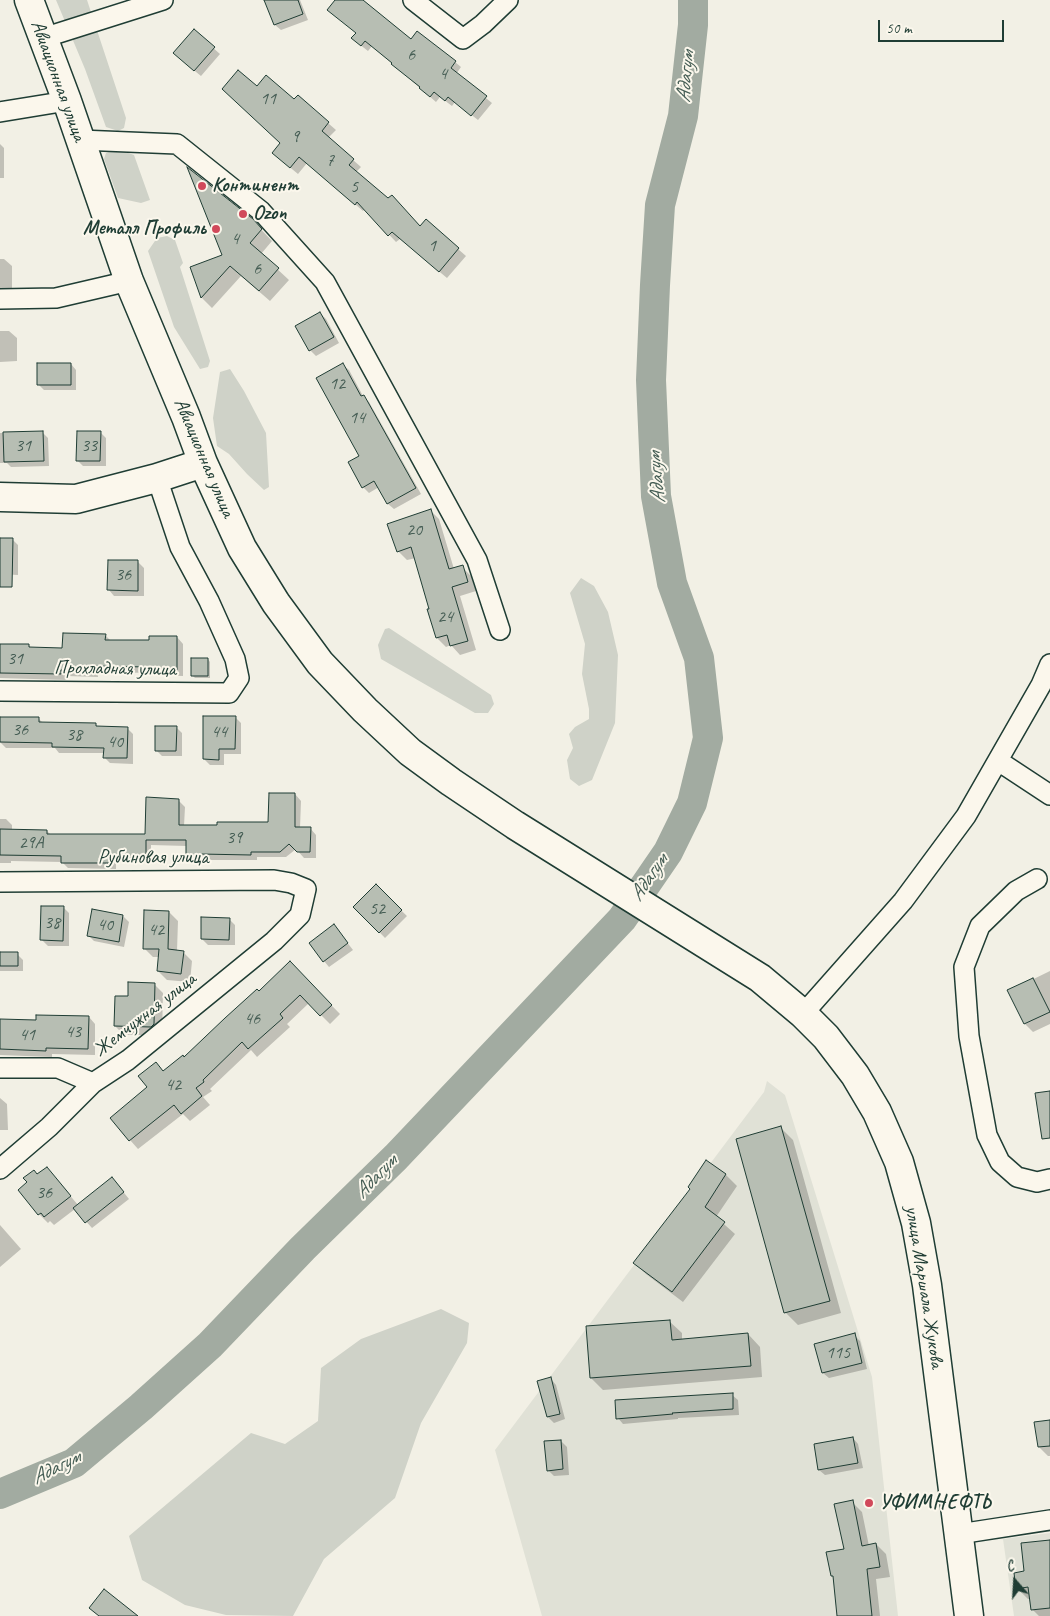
<!DOCTYPE html>
<meta charset="utf-8">
<style>
body{margin:0}
#map{position:relative;width:1050px;height:1616px;overflow:hidden;background:#f2f0e5;font-family:Caveat,sans-serif}
canvas{display:block}
.north{position:absolute;left:990px;top:1556px;width:50px;height:50px;-webkit-text-stroke:4px #fbf7ec;paint-order:stroke;rotate:341deg;font-size:14px;font-weight:700;line-height:20px;text-align:center;color:#1f3d34}
.north::after{content:'';display:block;margin:auto;width:18px;height:22px;background:#1f3d34;clip-path:polygon(50% 0,100% 100%,50% 72%,0 100%)}
.scale{position:absolute;left:878px;top:20px;width:126px;height:22px;box-sizing:border-box;border:2px solid #1f3d34;border-top:0;padding-left:6px;font-size:15px;line-height:18px;white-space:nowrap;color:#1f3d34;-webkit-text-stroke:4px #fbf7ec;paint-order:stroke}
</style>
<div id="map">
<canvas width="1050" height="1616"></canvas>
<div class="north">С</div>
<div class="scale">50 m</div>
</div>
<script>
const c = document.querySelector('canvas').getContext('2d');
c.lineJoin = 'round';
function paint(path, color) { c.fillStyle = color; c.fill(path, 'evenodd'); }
const poly = rows => new Path2D(rows.map(r => 'M' + r).join(''));
function trace(path, color, width, dash) { c.strokeStyle = color; c.lineWidth = width; c.lineCap = dash ? 'butt' : 'round'; c.setLineDash(dash || []); c.stroke(path); }
function write(font, color, halo, rows, align = 'center') {
  c.font = font + ' Caveat,sans-serif'; c.lineWidth = 4; c.setLineDash([]); c.textBaseline = 'middle'; c.strokeStyle = halo; c.fillStyle = color; for (const [text, x, y, turn = 0] of rows) {
    c.save(); c.translate(x, y); c.rotate((+turn || 0) * Math.PI / 180); c.textAlign = isNaN(turn) ? turn : align; if (halo) c.strokeText(text, 0, 0); c.fillText(text, 0, 0); c.restore();
  }
}
paint(poly([
 [767,1081,785,1095,872,1377,898,1616,542,1616,495,1450,764,1092],
 [1050,1533,1050,1616,1014,1616,1003,1539]
]), '#e0e1d6');
paint(poly([
 [56,0,87,0,126,118,124,128,118,131,106,127,85,69],
 [117,149,134,155,150,200,141,203,118,198,104,159,106,153],
 [167,236,175,240,183,263,180,267,210,361,208,367,200,369,174,327,148,251,157,238],
 [230,369,244,391,266,433,269,487,264,490,247,474,229,454,217,446,213,418,220,372],
 [581,578,594,586,608,612,618,655,615,723,592,780,579,786,570,779,567,760,573,748,569,734,575,727,589,719,589,709,582,674,585,644,570,593],
 [389,628,491,695,494,704,488,713,475,713,381,659,378,645,385,629],
 [441,1309,469,1323,467,1343,421,1423,395,1498,324,1559,293,1616,226,1615,185,1605,142,1580,129,1536,251,1433,285,1444,318,1421,321,1368,361,1339]
]), '#cfd2c8');
paint(poly([
 [266,0,300,0,308,20,281,30,275,25],
 [337,0,362,0,412,40,455,62,461,67,456,74,492,103,478,120,455,102,452,106,440,97,436,102,372,46,368,51,359,44,357,33],
 [194,31,220,54,201,76,180,59],
 [257,88,294,101,298,97,336,130,328,138,361,167,356,172,421,227,426,221,466,256,447,278,400,239,396,242,365,209,363,211,307,163,298,174,281,160,282,143],
 [0,144,4,148,4,178,0,178],
 [252,220,272,241,261,254,289,280,270,301,241,276,212,308,202,298,191,268,223,256],
 [0,259,4,259,12,266,12,289,0,289],
 [320,313,326,319,339,343,316,356,310,350],
 [0,331,9,331,17,338,17,361,0,362],
 [71,364,76,370,76,390,44,390,38,384],
 [343,365,349,370,363,396,369,402,421,494,394,509,388,504,379,487,369,493,363,487,360,456],
 [100,432,106,438,106,466,83,466,77,460],
 [0,433,43,433,48,438,49,466,11,467,7,463,0,463],
 [430,510,439,519,454,569,462,567,471,576,476,591,460,596,476,650,460,655,451,645,446,647,437,638,431,610,416,558,407,560,398,551],
 [0,539,12,539,18,545,18,575,0,574],
 [138,562,144,568,144,596,114,596,109,590],
 [105,635,111,641,151,641,177,637,183,644,183,676,157,675,154,673,98,672,98,677,67,676,67,680,0,678,0,645,29,646,32,648,64,649],
 [208,659,210,662,210,678,195,678,192,675],
 [235,717,241,723,241,754,224,754,224,765,210,765,204,759],
 [39,719,44,724,95,724,99,728,127,728,133,734,133,764,110,763,105,758,105,753,59,753,55,748,6,748,0,742],
 [176,727,182,733,182,756,162,756,156,750],
 [295,794,301,801,300,828,310,828,316,835,316,858,304,858,296,849,286,857,257,857,257,860,206,860,206,864,193,864,187,858,187,846,151,845,151,863,116,863,116,869,68,868,62,862,11,861,11,863,0,863,0,819,6,819,12,825,12,831,47,831,51,835,147,835,178,800,185,807,184,826,269,823],
 [376,886,407,916,385,938,355,907],
 [63,907,69,913,69,946,48,946,42,940],
 [93,910,123,916,129,922,124,947,94,941,88,935],
 [169,912,178,921,177,951,183,952,192,961,190,982,167,980,158,971,160,957,153,957,144,948],
 [229,919,235,925,235,945,208,945,202,939],
 [339,932,353,950,329,967,324,961],
 [0,953,17,954,23,960,23,971,0,971],
 [290,963,340,1014,330,1024,309,1003,287,1024,290,1027,257,1057,251,1050,210,1089,212,1091,203,1097,210,1105,190,1121,183,1114,138,1149,130,1140,149,1088,156,1063,164,1072,184,1059,259,993],
 [1050,971,1050,1024,1033,1032,1025,1024,1009,991],
 [154,984,163,993,162,1034,160,1035,124,1035,115,1026,129,998],
 [89,1017,95,1024,95,1055,52,1054,52,1057,0,1055,0,1020,37,1021],
 [0,1098,7,1104,8,1130,0,1130],
 [781,1128,793,1140,841,1313,798,1325,786,1313,738,1140],
 [706,1162,726,1175,737,1186,716,1217,735,1234,683,1302,646,1274,635,1263,691,1189],
 [47,1168,78,1205,117,1184,129,1199,92,1228,75,1209,54,1225,50,1221,48,1223,39,1214],
 [0,1225,21,1249,0,1267],
 [669,1321,682,1333,682,1340,748,1334,760,1347,762,1377,603,1390,591,1378],
 [854,1335,860,1341,867,1369,829,1378,823,1373],
 [551,1379,556,1385,565,1419,554,1423,548,1417],
 [732,1395,738,1400,739,1415,678,1418,678,1419,623,1424,618,1418],
 [1050,1421,1050,1456,1048,1456,1039,1447],
 [853,1438,858,1444,863,1468,825,1475,819,1470],
 [561,1441,567,1447,569,1475,554,1476,548,1470],
 [852,1502,862,1512,869,1546,876,1544,886,1554,890,1577,876,1579,880,1616,839,1616,834,1578,832,1575,845,1550],
 [1050,1541,1050,1616,1039,1616,1032,1609,1031,1599,1028,1599,1017,1588,1026,1572]
]), '#0003');
trace(poly([
 [0,1494,74,1463,141,1407,210,1345,303,1248,396,1157,622,919,668,852,692,803,708,738,699,658,672,583,656,496,651,380,655,285,660,205,683,116,693,25,693,0]
]), '#a2aba1', 30);
const building = poly([
 [264,0,298,0,303,14,274,25,264,0],
 [335,0,363,0,411,39,417,31,456,61,451,68,487,96,471,116,448,97,445,101,434,92,430,97,419,88,420,87,391,64,392,63,365,41,361,46,351,38,356,33,327,10,335,0],
 [194,29,215,47,194,71,173,53,194,29],
 [238,70,257,86,266,75,294,99,298,95,329,122,322,131,354,159,349,165,388,198,392,195,420,226,426,219,459,248,439,272,392,232,388,236,357,202,355,205,299,157,290,168,272,153,280,143,222,89,238,70],
 [187,167,253,219,262,229,250,243,279,268,259,291,230,266,201,298,190,267,222,255,187,167],
 [320,312,334,337,309,351,295,326,320,312],
 [37,363,71,363,71,385,37,385,37,363],
 [343,363,361,396,364,395,416,488,387,504,374,481,362,488,348,462,359,456,316,378,343,363],
 [43,431,44,461,4,462,3,432,43,431],
 [77,431,101,431,100,461,76,461,77,431],
 [431,509,449,569,463,565,468,582,452,587,468,641,450,646,447,635,436,638,427,609,429,609,411,547,397,552,387,524,431,509],
 [0,538,13,538,12,587,0,587,0,538],
 [108,560,138,560,138,591,107,590,108,560],
 [63,633,106,634,105,640,149,640,149,636,177,636,177,670,149,669,149,667,92,666,92,671,61,670,61,674,0,673,0,644,29,644,29,647,62,648,63,633],
 [191,658,208,658,208,676,191,676,191,658],
 [203,716,236,716,235,749,219,749,219,760,203,759,203,716],
 [0,717,39,717,39,722,96,723,96,726,128,727,127,758,103,758,104,748,52,747,52,743,0,742,0,717],
 [155,726,177,726,176,751,155,751,155,726],
 [269,793,295,793,295,827,311,827,310,852,297,852,289,844,280,852,251,852,251,855,200,854,200,859,186,859,186,840,146,840,146,858,111,858,110,863,61,863,61,856,0,855,0,829,47,830,47,834,145,834,146,797,179,799,179,825,217,825,217,822,268,822,269,793],
 [376,884,402,910,379,933,353,907,376,884],
 [41,906,64,906,63,941,40,940,41,906],
 [92,909,123,915,119,942,87,936,92,909],
 [144,910,169,911,168,949,184,951,181,974,157,971,159,949,143,949,144,910],
 [201,917,230,918,229,940,201,939,201,917],
 [334,924,348,943,323,962,309,943,334,924],
 [0,952,18,952,18,966,0,966,0,952],
 [290,961,332,1005,320,1016,300,995,280,1014,283,1018,248,1049,242,1042,203,1080,204,1082,196,1088,202,1096,181,1114,174,1105,129,1141,110,1118,147,1087,138,1076,156,1062,163,1071,183,1055,184,1057,225,1018,257,989,259,991,290,961],
 [1033,978,1050,1012,1024,1024,1007,990,1033,978],
 [128,982,155,983,154,1024,151,1027,114,1026,115,996,128,996,128,982],
 [36,1015,89,1016,88,1049,46,1048,46,1051,0,1049,0,1019,36,1020,36,1015],
 [1050,1091,1050,1138,1042,1139,1035,1093,1050,1091],
 [781,1126,830,1301,784,1313,736,1139,781,1126],
 [706,1160,726,1174,705,1207,725,1222,672,1292,633,1263,690,1189,688,1187,706,1160],
 [47,1167,71,1196,44,1217,41,1213,38,1215,18,1190,27,1182,23,1178,34,1170,37,1174,47,1167],
 [112,1177,124,1192,85,1223,73,1208,112,1177],
 [670,1320,672,1340,748,1333,751,1366,590,1378,586,1326,670,1320],
 [855,1333,862,1363,822,1373,814,1344,855,1333],
 [551,1377,560,1414,547,1417,537,1381,551,1377],
 [733,1393,733,1409,672,1413,673,1414,616,1419,615,1400,733,1393],
 [1050,1420,1050,1446,1038,1447,1034,1422,1050,1420],
 [853,1437,858,1463,818,1470,814,1444,853,1437],
 [561,1440,563,1469,547,1471,544,1441,561,1440],
 [853,1500,862,1546,876,1543,880,1567,867,1569,872,1616,837,1616,833,1576,831,1576,826,1552,844,1549,834,1504,853,1500],
 [1050,1540,1050,1608,1031,1610,1028,1587,1016,1589,1014,1573,1024,1571,1021,1543,1050,1540],
 [104,1589,138,1616,99,1616,89,1608,104,1589]
]);
paint(building, '#b7beb3');
trace(building, '#1f3d34', 1);
const street = poly([
 [413,0,463,39,483,24,508,0],
 [43,38,163,0],
 [0,112,67,101],
 [80,140,177,144,261,211,325,282,477,560,500,630],
 [0,299,56,298,129,281],
 [0,691,229,693,239,678,235,659,209,601,180,547,157,478],
 [997,763,1006,766,1050,795],
 [1037,879,1016,891,980,926,964,967,969,1036,987,1135,1000,1162,1017,1177,1037,1182,1050,1179],
 [0,882,274,880,291,883,306,889,300,915,274,941,128,1060,93,1083,49,1127,0,1169],
 [803,1014,903,901,966,816,1041,685,1050,664],
 [0,1068,58,1068,93,1083],
 [959,1534,1050,1520]
]);
const secondary = poly([
 [29,0,67,101,129,281,186,417,203,463,242,548,276,603,320,663,365,710,410,752,451,782,515,825,760,978,803,1014,826,1037,855,1075,877,1112,899,1162,916,1223,927,1285,969,1616],
 [0,497,76,499,157,478,203,463]
]);
trace(street, '#1f3d34', 22);
trace(secondary, '#1f3d34', 31);
trace(street, '#fbf7ec', 19);
trace(secondary, '#fbf7ec', 28);
for (const [x, y, r, color] of [
 [202,186,5,"#d1495b"],
 [243,214,5,"#d1495b"],
 [216,229,5,"#d1495b"],
 [869,1503,5,"#d1495b"]
]) { const dot = new Path2D(); dot.arc(x, y, r, 0, 2 * Math.PI); c.fillStyle = color; c.fill(dot); trace(dot, '#fbf7ec', 2); }
write('18px', '#455d54', null, [
 ["6",411,55],
 ["4",443,74],
 ["11",268,99],
 ["9",295,137],
 ["7",330,161],
 ["5",354,187],
 ["4",235,239],
 ["1",432,246],
 ["6",257,269],
 ["12",337,384],
 ["14",357,418],
 ["31",23,446],
 ["33",89,446],
 ["20",414,530],
 ["36",123,575],
 ["24",445,617],
 ["31",15,659],
 ["36",20,730],
 ["44",219,732],
 ["38",74,735],
 ["40",115,742],
 ["39",234,838],
 ["29А",31,843],
 ["52",377,909],
 ["38",52,923],
 ["40",105,925],
 ["42",156,930],
 ["46",252,1019],
 ["43",73,1032],
 ["41",27,1035],
 ["42",173,1085],
 ["36",44,1193],
 ["115",838,1353]
]);
write('20px', '#1f3d34', '#fbf7ec', [
 ["Авиационная улица",58,81,70],
 ["Авиационная улица",204,458,67],
 ["Прохладная улица",115,669,1],
 ["Рубиновая улица",153,858],
 ["Жемчужная улица",145,1015,-38],
 ["улица Маршала Жукова",924,1287,81]
]);
write('bold 20px', '#1f3d34', '#fbf7ec', [
 ["Континент",212,186],
 ["Ozon",253,214],
 ["Металл Профиль",206,229,"right"],
 ["УФИМНЕФТЬ",879,1503]
], 'left');
write('italic 21px', '#465e55', '#fbf7ec', [
 ["Адагум",686,77,-85],
 ["Адагум",657,478,-95],
 ["Адагум",649,878,-56],
 ["Адагум",376,1177,-46],
 ["Адагум",56,1468,-27]
]);
</script>
